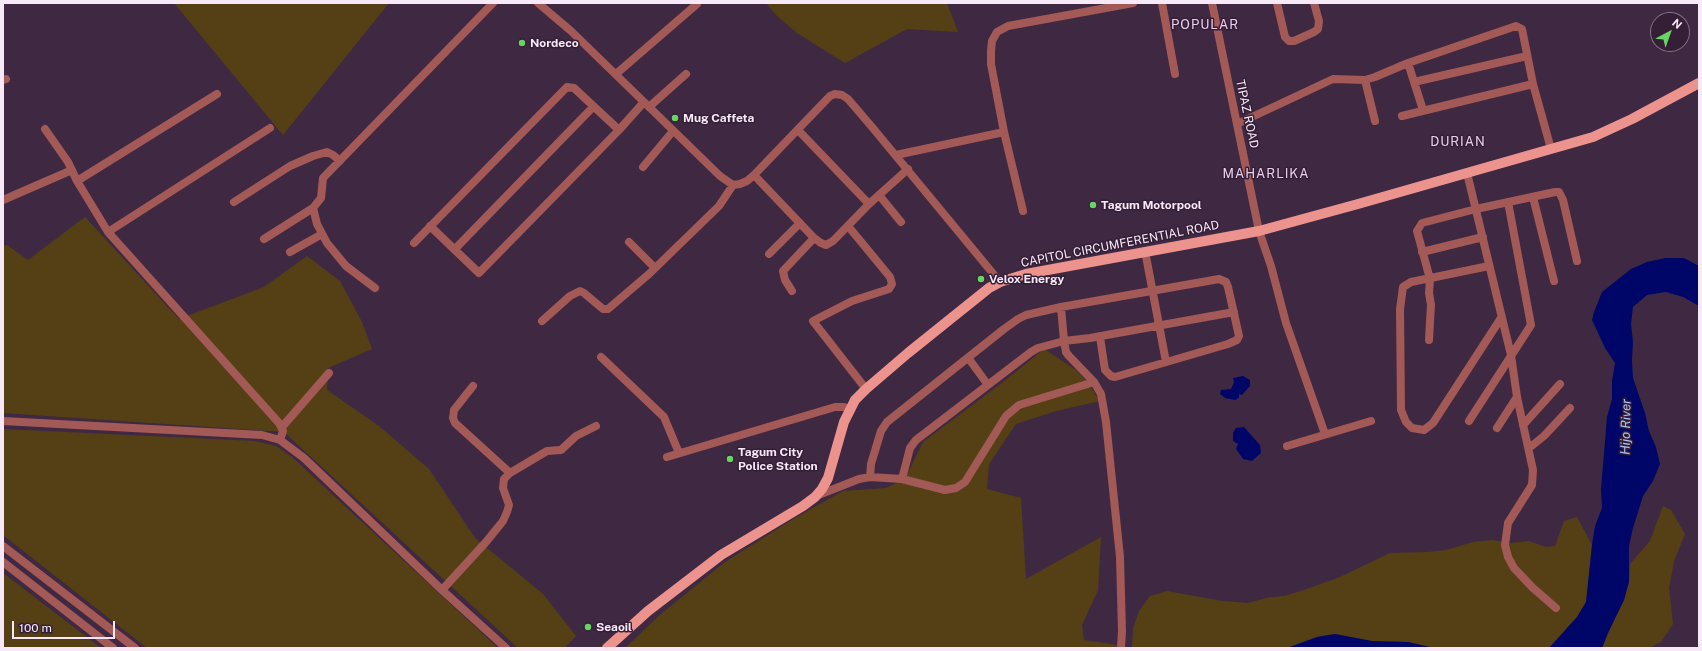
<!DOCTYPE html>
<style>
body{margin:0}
#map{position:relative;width:1702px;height:651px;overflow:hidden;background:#3f2942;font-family:"Public Sans",sans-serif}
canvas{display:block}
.frame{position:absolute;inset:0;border:4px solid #f8e9f9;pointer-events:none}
.north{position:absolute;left:1650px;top:12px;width:40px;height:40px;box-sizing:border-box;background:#351f37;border:1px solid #837085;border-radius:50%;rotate:41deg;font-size:11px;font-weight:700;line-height:16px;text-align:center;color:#f8e9f9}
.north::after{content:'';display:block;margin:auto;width:14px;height:18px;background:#68d465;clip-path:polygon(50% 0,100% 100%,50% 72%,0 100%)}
.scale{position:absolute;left:12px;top:621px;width:103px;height:18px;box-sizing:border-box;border:2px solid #f8e9f9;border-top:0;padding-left:5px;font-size:12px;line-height:14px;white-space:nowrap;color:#f8e9f9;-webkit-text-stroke:3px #351f37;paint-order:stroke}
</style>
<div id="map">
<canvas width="1702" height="651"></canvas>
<div class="frame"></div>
<div class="north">N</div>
<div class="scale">100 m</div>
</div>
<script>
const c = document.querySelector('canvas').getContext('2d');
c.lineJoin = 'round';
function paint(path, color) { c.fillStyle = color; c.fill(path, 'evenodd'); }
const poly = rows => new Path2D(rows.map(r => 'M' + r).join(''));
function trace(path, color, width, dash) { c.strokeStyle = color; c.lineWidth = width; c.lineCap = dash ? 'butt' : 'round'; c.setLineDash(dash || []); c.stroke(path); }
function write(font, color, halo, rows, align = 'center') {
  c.font = font + ' "Public Sans",sans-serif'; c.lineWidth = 3; c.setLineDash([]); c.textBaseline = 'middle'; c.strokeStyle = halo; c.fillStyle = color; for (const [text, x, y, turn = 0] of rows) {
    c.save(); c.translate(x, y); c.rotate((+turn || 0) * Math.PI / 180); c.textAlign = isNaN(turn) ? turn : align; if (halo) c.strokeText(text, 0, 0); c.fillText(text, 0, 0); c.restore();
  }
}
paint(poly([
 [174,3,389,3,283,135],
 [766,3,947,3,958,32,907,29,845,63,797,33,777,16],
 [85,217,179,319,264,287,307,256,340,281,362,322,372,349,328,368,327,390,379,426,429,469,475,538,543,594,576,636,565,648,518,648,284,432,3,413,3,246,7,245,28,260],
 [1044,349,1076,370,1086,380,1100,401,1056,411,1016,424,989,464,987,489,1021,498,1026,579,1101,537,1098,590,1082,625,1084,640,1117,645,1117,648,625,648,661,614,725,562,795,518,843,491,886,488,905,479,923,442,1007,379],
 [3,429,255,441,276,446,292,457,498,648,147,648,3,535],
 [1663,506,1671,510,1685,534,1674,561,1669,588,1673,624,1661,642,1649,648,1602,648,1608,633,1624,600,1629,582,1630,564,1650,541],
 [1577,517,1592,545,1586,602,1577,617,1549,648,1434,648,1408,642,1372,641,1335,634,1317,637,1287,648,1132,648,1133,628,1139,611,1150,596,1167,591,1222,601,1248,603,1266,598,1284,596,1304,590,1340,577,1390,553,1428,552,1446,550,1473,542,1492,540,1510,543,1529,541,1546,547,1555,546,1564,521],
 [3,573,101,648,3,648]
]), '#554015');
paint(poly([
 [1665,258,1684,258,1699,266,1699,306,1683,297,1666,292,1647,295,1633,307,1631,324,1633,342,1632,361,1633,378,1645,413,1649,431,1656,447,1660,464,1653,481,1643,496,1633,528,1629,546,1629,582,1624,600,1608,633,1602,648,1549,648,1577,617,1586,602,1592,545,1595,526,1602,508,1601,489,1607,417,1612,399,1612,381,1615,363,1605,348,1592,320,1594,312,1602,292,1631,269,1647,262],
 [1243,376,1250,380,1250,386,1242,395,1239,394,1239,398,1235,400,1225,398,1220,394,1221,390,1231,389,1234,382,1233,378],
 [1244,427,1260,445,1261,453,1252,461,1243,459,1236,449,1238,444,1233,441,1233,433,1236,428],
 [1335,634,1372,641,1408,642,1434,648,1287,648,1317,637]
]), '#000667');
trace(poly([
 [538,3,571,31,720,176,733,185,740,184,747,181,754,175,830,96,835,94,842,95,848,99,872,127,1000,282],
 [1162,3,1175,74],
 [1212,3,1259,231,1271,266,1286,323,1325,434],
 [1277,3,1285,37,1289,41,1294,41,1314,32,1318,29,1319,21,1314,3],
 [1408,63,1423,110],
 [616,74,697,4],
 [3,80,6,79],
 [1365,80,1375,121],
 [1414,82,1527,56],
 [649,107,686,74],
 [1402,116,1533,84],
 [1237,124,1333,79,1365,80,1375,77,1408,63,1516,26,1522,29,1533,84,1551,149],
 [45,129,68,162,77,181,108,232,279,423,283,431,280,440],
 [798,130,869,204],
 [896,155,1004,132],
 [643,167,673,131],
 [1467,173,1511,355,1517,397,1533,470,1532,485,1508,523,1505,545,1508,557,1514,568,1533,588,1556,608],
 [754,175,814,238,821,243,826,245,833,241,869,204,908,169],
 [77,181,217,94],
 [879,195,901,222],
 [1533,197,1554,281],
 [3,200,72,170],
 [234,202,290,166,313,156,327,152,333,155,340,161],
 [1023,211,1004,132,991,64,991,51,992,41,997,32,1008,26,1133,3],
 [430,226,479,273,619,130,644,102],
 [848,226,881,266,890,277,892,284,889,289,852,301,813,321,866,389],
 [108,232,270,128],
 [264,239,313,208],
 [629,242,655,268],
 [414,243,567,87,574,88,619,130],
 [455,249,593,107],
 [1145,251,1166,362],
 [290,252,322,234],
 [1422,252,1483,237],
 [769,254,800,223],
 [1489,266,1411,282,1403,287,1400,309,1401,410,1406,422,1412,428,1424,430,1433,423,1501,318],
 [375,288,346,266,327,243,317,224,313,208,321,198,323,178,493,3],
 [792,291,785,280,783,271,814,238],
 [1061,307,1064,341,1090,338,1234,312],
 [542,321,570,296,580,291,584,293,603,309,608,309,649,274,719,206,733,185],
 [1429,340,1431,305,1429,293,1430,279,1417,231,1422,223,1476,209,1555,192,1559,192,1563,200,1577,261],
 [601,357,664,417,679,453],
 [969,359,988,385],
 [473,386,454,410,453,418,455,423,510,473],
 [3,421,262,435,280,440,304,458,442,590,506,648],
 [1469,421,1531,325,1508,202],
 [1523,425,1560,384],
 [282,427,329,373],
 [1497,428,1517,397],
 [1287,446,1371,421],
 [1529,448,1544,436,1570,408],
 [667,457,835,407,844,407,849,409],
 [870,477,871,464,881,431,887,422,1004,329,1018,319,1026,315,1061,307,1219,279,1226,282,1228,287,1239,336,1237,340,1228,344,1115,377,1111,376,1105,370,1100,337],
 [902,479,910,448,916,440,1031,352,1038,348,1064,341,1066,352,1069,356,1094,382,1101,394,1106,422,1120,557,1122,631,1121,648],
 [816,496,859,479,870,477,902,479,945,490,956,488,965,482,1006,416,1019,405,1094,382],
 [3,546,135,648],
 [3,562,113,648],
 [442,590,486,542,503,521,507,512,509,505,503,488,504,479,510,473,547,451,561,450,576,436,596,426]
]), '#a35956', 8);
trace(poly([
 [607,648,648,611,721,555,803,506,815,497,822,489,828,478,844,422,855,400,866,389,908,353,989,288,1000,282,1026,274,1259,231,1358,204,1593,137,1632,119,1699,83]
]), '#ed938e', 10);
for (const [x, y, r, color] of [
 [522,43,4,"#68d465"],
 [675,118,4,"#68d465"],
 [1093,205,4,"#68d465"],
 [981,279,4,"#68d465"],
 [730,459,4,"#68d465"],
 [588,627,4,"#68d465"]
]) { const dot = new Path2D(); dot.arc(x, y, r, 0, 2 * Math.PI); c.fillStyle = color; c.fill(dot); trace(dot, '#351f37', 1.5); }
write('bold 12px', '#f8e9f9', '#351f37', [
 ["Nordeco",530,43],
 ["Mug Caffeta",683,118],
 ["Tagum Motorpool",1101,205],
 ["Velox Energy",989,279],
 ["Tagum City",738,452],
 ["Police Station",738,466],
 ["Seaoil",596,627]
], 'left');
write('12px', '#f8e9f9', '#351f37', [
 ["TIPAZ ROAD",1247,114,78],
 ["CAPITOL CIRCUMFERENTIAL ROAD",1120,244,-11]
]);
c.letterSpacing = '1px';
write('13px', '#eccfee', '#351f37', [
 ["POPULAR",1205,25],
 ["DURIAN",1458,142],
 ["MAHARLIKA",1266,174]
]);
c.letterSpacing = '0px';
write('italic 13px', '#aac4f5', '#351f37', [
 ["Hijo River",1626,427,-89]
]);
</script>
